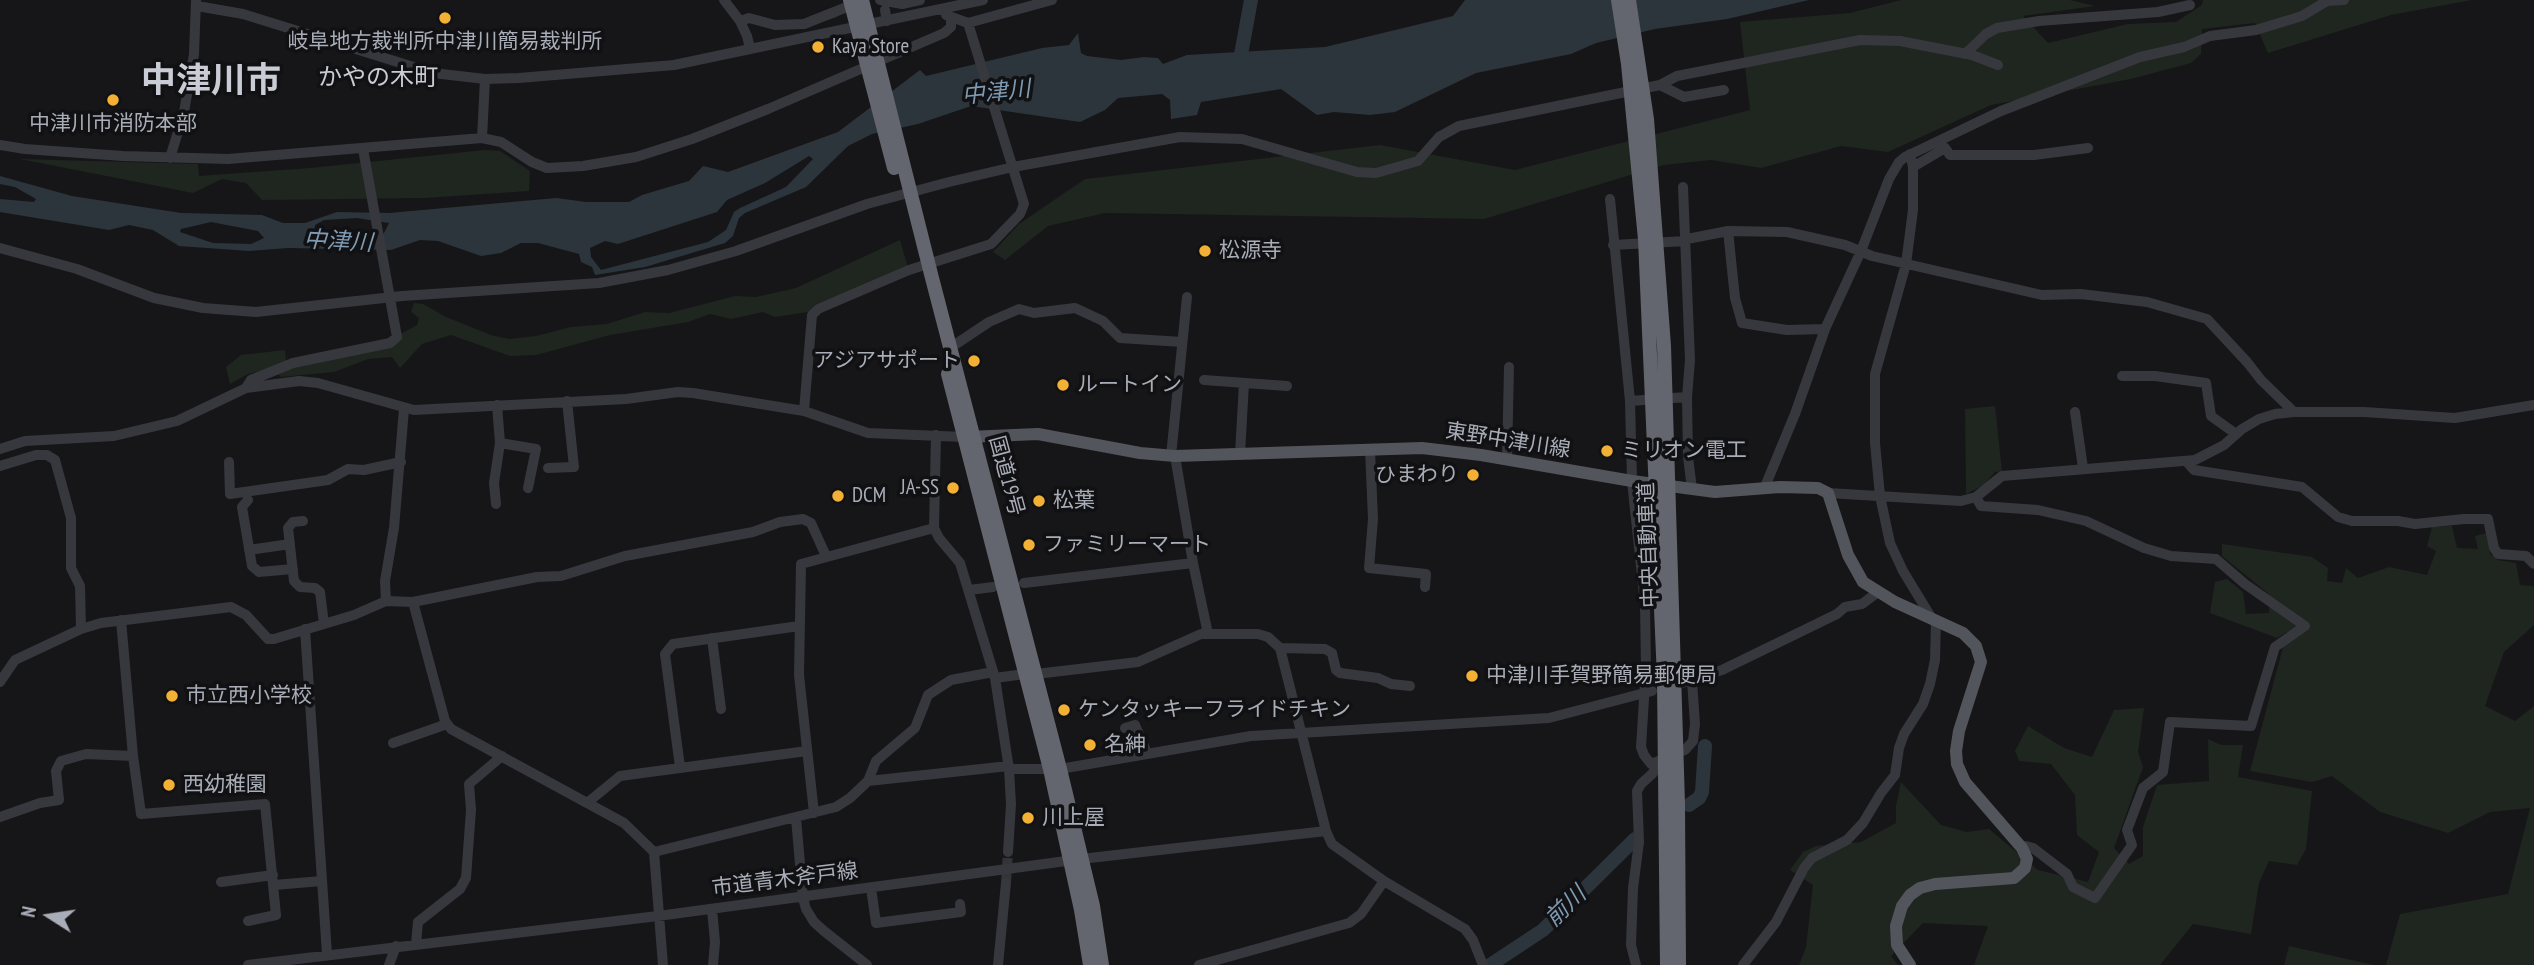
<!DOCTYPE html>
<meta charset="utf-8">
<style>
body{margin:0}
#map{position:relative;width:2534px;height:965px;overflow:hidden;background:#161618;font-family:"PT Sans Narrow",sans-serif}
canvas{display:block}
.north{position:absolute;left:14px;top:881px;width:70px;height:70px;-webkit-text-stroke:5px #111113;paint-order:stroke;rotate:282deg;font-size:19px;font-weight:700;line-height:28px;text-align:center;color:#a8adb8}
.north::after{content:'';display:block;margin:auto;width:24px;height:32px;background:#a8adb8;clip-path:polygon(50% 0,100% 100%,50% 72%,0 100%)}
</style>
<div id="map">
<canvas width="2534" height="965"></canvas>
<div class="north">N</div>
</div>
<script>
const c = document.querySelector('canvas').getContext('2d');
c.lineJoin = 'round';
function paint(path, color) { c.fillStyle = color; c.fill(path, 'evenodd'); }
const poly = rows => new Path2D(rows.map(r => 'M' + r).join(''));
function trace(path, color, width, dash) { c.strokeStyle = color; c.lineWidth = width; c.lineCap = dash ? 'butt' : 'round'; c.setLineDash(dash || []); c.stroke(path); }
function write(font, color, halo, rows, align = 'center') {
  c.font = font + ' "PT Sans Narrow","Noto Sans JP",sans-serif'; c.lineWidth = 7; c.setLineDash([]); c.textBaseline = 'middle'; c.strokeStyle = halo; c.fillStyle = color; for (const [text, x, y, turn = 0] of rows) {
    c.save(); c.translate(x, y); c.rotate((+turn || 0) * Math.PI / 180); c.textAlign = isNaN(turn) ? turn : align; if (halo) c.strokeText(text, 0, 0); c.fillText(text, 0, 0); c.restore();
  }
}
paint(poly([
 [1901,0,2070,0,2095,6,2023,16,2048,43,2128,24,2176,22,2202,5,2203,0,2472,0,2391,15,2268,53,2255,23,2202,29,2201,54,2191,63,2131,79,1991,105,1888,152,1841,146,1761,168,1711,160,1664,165,1484,219,1105,213,1048,226,1005,260,993,252,1019,224,1085,179,1380,145,1515,170,1750,110,1740,22,1850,13],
 [485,150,500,151,530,171,529,191,425,198,262,200,246,183,222,179,193,193,20,159,198,164,199,176,310,168],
 [900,240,908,268,814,305,808,312,775,317,763,312,731,319,710,314,688,322,610,335,536,355,510,356,451,335,422,344,400,368,392,357,368,359,334,372,281,377,273,368,248,374,230,384,226,367,241,355,285,350,286,362,400,341,402,333,417,325,419,318,411,312,414,303,423,304,446,317,491,335,509,339,536,336,571,327,607,324,645,312,669,313,735,296,756,297,796,288],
 [1995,406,2002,471,1995,472,1984,485,1966,494,1965,409],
 [2452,526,2457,548,2478,549,2475,536,2487,533,2490,554,2498,560,2516,563,2520,585,2533,586,2534,589,2534,625,2504,652,2485,706,2515,721,2534,706,2534,965,2386,965,2400,914,2508,894,2530,808,2490,812,2448,833,2380,812,2332,776,2312,782,2250,771,2287,632,2277,638,2210,613,2215,582,2227,579,2243,592,2246,614,2269,613,2270,595,2222,556,2222,544,2312,557,2328,568,2327,581,2342,583,2346,568,2358,578,2389,567,2427,575,2436,551,2427,546,2432,527],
 [2144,708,2138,752,2143,767,2114,848,2129,864,2143,856,2143,827,2157,785,2209,781,2208,739,2221,745,2243,745,2238,777,2312,791,2306,849,2297,865,2269,861,2259,883,2251,934,2193,924,2160,965,1974,965,1988,926,1923,923,1891,956,1898,965,1799,965,1806,947,1813,885,1790,870,1803,852,1816,846,1861,842,1896,823,1896,806,1901,782,1941,825,1967,832,1989,829,2038,870,2088,882,2099,852,2077,835,2075,795,2051,764,2019,761,2015,751,2028,726,2064,748,2092,757,2114,710],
 [2289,946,2374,965,2284,965]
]), '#1e261f');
paint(poly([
 [1465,0,1809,0,1727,19,1655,29,1596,43,1571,54,1476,73,1395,112,1370,115,1334,112,1317,115,1281,89,1201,102,1197,115,1171,119,1170,100,1162,94,1118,98,1105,110,1080,122,971,106,918,124,872,134,848,146,806,187,745,213,739,218,733,236,725,243,645,267,595,275,592,267,581,262,579,254,538,243,521,243,501,253,481,256,438,241,420,240,391,250,288,248,249,251,179,246,153,230,129,225,109,230,0,212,0,199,34,202,36,199,15,187,0,184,0,176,72,196,181,213,262,215,283,223,305,223,337,212,389,213,556,198,586,202,629,202,642,195,689,181,703,166,728,172,838,132,920,70,926,76,1042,48,1069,45,1078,33,1081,53,1087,56,1121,60,1144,57,1158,58,1163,64,1187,55,1325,47,1453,16],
 [809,156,813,159,786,187,740,208,734,212,726,230,708,242,601,270,591,257,590,248,605,241,618,244,717,212,727,200,765,183],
 [357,218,389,223,384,233,373,240,357,241,314,233,315,225,324,220],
 [211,222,258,231,264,238,251,244,213,243,180,232,181,229]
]), '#2c353c');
trace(poly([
 [1238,71,1251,0],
 [1689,805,1699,798,1702,792,1705,746],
 [1490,965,1543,930,1635,839]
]), '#2c353c', 14);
trace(poly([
 [829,9,833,22],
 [1006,883,1008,852]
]), '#333438', 10, [10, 5]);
trace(poly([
 [724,0,740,21,747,36,750,48],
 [880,0,902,4,920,0],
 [197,6,243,14,433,73,485,79,519,78,674,65,983,0],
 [885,10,887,21],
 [946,15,968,23,1052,0],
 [740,21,749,18,775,25,804,24,852,5],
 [1965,54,1986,34,1997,28,2039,21,2158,12,2190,5],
 [1660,85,1677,76,1860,40,1900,41,1972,55,1998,65],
 [482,138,485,79],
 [0,145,25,149,123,156,228,159,482,138,501,142,532,162,547,168,583,166,636,157,692,139,768,109,944,33,951,27,951,17],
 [1910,154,1913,167,1913,210,1906,264,1875,374,1875,443,1880,496,1890,543,1903,571,1931,617],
 [170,158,184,112,194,54,196,1],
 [1913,167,1945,148,1950,155,2034,155,2088,148],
 [1683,187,1690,360,1687,397,1688,457,1692,489],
 [1610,199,1630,401,1632,481,1645,604,1646,667,1641,747,1644,755,1651,764,1685,750,1693,741,1695,724,1692,681],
 [1728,231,1735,298,1742,323,1787,330,1825,329],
 [1687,239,1728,231,1787,232,1845,245,1872,256,2042,295,2081,294,2147,302,2207,319,2247,362,2261,380,2294,412],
 [1613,245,1686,241],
 [0,248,77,269,154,298,203,308,256,312,402,296,599,283,668,270,736,251,867,204,949,182,1013,167,1180,137,1242,139,1357,172,1376,173,1418,161,1439,137,1459,126,1660,85,1684,97,1724,90],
 [950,348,989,322,1019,309,1034,313,1075,308,1103,321,1120,338,1182,342],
 [2122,376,2155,376,2206,383,2211,416,2236,434],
 [1204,380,1287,386],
 [246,388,251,380,293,363,390,343,397,337,363,149],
 [1630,401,1687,397],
 [804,411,812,315,818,309,909,270,991,244,1020,214,1024,204,968,23],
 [2075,412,2083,468],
 [936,435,934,528,939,538,960,563,995,678,1009,769,1011,804,1008,852],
 [500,443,536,449,528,488],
 [0,449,25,441,114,436,177,421,246,388,299,381,318,383,414,410,626,399,678,392,693,393,804,411,868,433,964,437],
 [1370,450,1373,519,1369,568,1426,574,1425,587],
 [1240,454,1244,383],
 [1171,456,1187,297],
 [1175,456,1193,563,1208,634],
 [1507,459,1509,367],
 [2186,461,2194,470,2302,487,2338,517,2352,521,2398,521,2415,524,2464,519,2488,519,2494,548,2498,554,2526,556,2534,564],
 [229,462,230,494,328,480,348,469,364,470,401,462],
 [0,466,36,455,47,455,55,460,71,518,71,568,80,586,81,629],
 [548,468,574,467,567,401],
 [1764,489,1795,414,1825,329,1861,251,1889,179,1899,162,1905,157,2001,111,2140,57,2184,47,2210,36,2256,30,2302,16,2327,1,2344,0],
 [1828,493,1961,501,1976,497,2002,476,2195,460,2224,445,2242,429,2259,419,2275,414,2294,412,2364,412,2455,418,2534,405],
 [1976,497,1981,506,2038,510,2086,521,2144,548,2171,556,2216,559,2245,584,2305,626,2275,647,2251,726,2170,722,2163,772,2143,788,2127,830,2132,845,2095,898,2073,887,2067,874,2033,848,2026,846,2022,848],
 [248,500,242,507,252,566,259,572,293,569],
 [496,504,494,483,500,443,497,405],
 [303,521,293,522,288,528,294,581,300,587,315,588,320,592,324,624],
 [249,550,290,544],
 [1024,583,1193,563],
 [969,590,993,587],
 [386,601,385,581,394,528,404,409],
 [413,602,445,721,451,729,624,823,654,852,663,965],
 [305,629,327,954],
 [712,638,721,709],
 [1280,648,1325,649,1332,653,1336,670,1340,673,1378,678,1391,684,1410,686],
 [1036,674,1138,662,1201,634,1258,634,1268,637,1280,648,1326,831,1332,844,1384,881,1465,929,1473,940,1483,965],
 [995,678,1024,674],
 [0,682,15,660,81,629,101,623,231,607,246,615,268,639,274,639,354,615,386,601,413,602,537,577,561,576,625,556,753,532,780,522,803,519,811,523,826,556],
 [1682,683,1722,670,1837,614,1845,607,1862,604,1878,592],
 [1125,728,1135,725,1147,753],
 [393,743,447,724],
 [133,756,141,814,265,804,276,915,248,921],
 [680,767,665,654,673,644,799,626],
 [1009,769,1050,769],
 [1060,769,1251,736,1549,718,1652,691],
 [868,781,876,761,915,728,928,695,951,680,993,672],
 [587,803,620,776,807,751],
 [814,813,799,675,801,564,934,528],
 [0,817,40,803,59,800,56,771,61,761,86,754,133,756,121,620],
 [796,818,803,898,806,909,814,922,824,931,867,965],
 [654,852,836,807,850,798,868,781,1009,766],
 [221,882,273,875],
 [274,885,322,881],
 [871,888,876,923,961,912,960,904],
 [712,909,715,942,713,965],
 [416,944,418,922,460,889,466,878,471,810,469,784,502,756],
 [248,965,658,916,1081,859,1326,831],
 [389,965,396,946],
 [998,965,1006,883],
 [1199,965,1349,923,1361,914,1384,881],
 [1636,965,1631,945,1633,888,1639,842,1637,791,1641,784,1653,773,1658,763],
 [1743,965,1776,922,1804,868,1812,858,1847,840,1863,823,1881,793,1895,775,1899,748,1904,734,1923,704,1930,684,1935,660,1936,620]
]), '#37383d', 10);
trace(poly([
 [967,437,1038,434,1140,453,1175,456,1422,448,1481,455,1632,481,1715,492,1780,487,1818,488,1828,493,1848,555,1863,582,1895,602,1963,633,1976,646,1981,662,1959,731,1956,751,1957,764,1965,782,2022,848,2027,859,2025,868,2014,878,1935,884,1920,888,1910,895,1902,906,1896,926,1897,945,1910,965]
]), '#53555c', 12);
trace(poly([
 [850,0,894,168],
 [862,0,932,278,1060,769,1093,906,1102,965],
 [1618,0,1628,64,1645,239,1664,678,1667,965],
 [1629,0,1647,119,1664,346,1678,804,1679,965],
 [948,374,1050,769,1081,910,1090,965]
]), '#63666e', 14);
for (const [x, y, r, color] of [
 [445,18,7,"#f2b134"],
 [818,47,7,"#f2b134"],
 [113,100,7,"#f2b134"],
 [1205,251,7,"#f2b134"],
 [974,361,7,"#f2b134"],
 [1063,385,7,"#f2b134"],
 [1607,451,7,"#f2b134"],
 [1473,475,7,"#f2b134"],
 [953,488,7,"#f2b134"],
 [838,496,7,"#f2b134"],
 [1039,501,7,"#f2b134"],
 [1029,545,7,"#f2b134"],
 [1472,676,7,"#f2b134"],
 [172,696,7,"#f2b134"],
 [1064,710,7,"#f2b134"],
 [1090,745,7,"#f2b134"],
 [169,785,7,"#f2b134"],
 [1028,818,7,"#f2b134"]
]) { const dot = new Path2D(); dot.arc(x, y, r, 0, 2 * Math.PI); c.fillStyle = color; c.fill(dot); trace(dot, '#111113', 2.5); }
write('21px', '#a8adb8', '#111113', [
 ["岐阜地方裁判所中津川簡易裁判所",445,42,"center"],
 ["Kaya Store",832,47],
 ["中津川市消防本部",113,124,"center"],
 ["松源寺",1219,251],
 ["アジアサポート",960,361,"right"],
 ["ルートイン",1077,385],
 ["ミリオン電工",1621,451],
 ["ひまわり",1459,475,"right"],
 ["JA-SS",939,488,"right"],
 ["DCM",852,496],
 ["松葉",1053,501],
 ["ファミリーマート",1043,545],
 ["中津川手賀野簡易郵便局",1486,676],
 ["市立西小学校",186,696],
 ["ケンタッキーフライドチキン",1078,710],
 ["名紳",1104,745],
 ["西幼稚園",183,785],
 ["川上屋",1042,818]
], 'left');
write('21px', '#a8adb8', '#111113', [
 ["東野中津川線",1508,441,9],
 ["国道19号",1006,476,75],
 ["中央自動車道",1649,545,-92],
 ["市道青木斧戸線",785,880,-7]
]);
write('italic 23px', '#7f9bb3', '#111113', [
 ["中津川",996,93,-6],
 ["中津川",338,242,3],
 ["前川",1566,907,-44]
]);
write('24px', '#c9ccd4', '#111113', [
 ["かやの木町",378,78]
]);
write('bold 35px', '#c9ccd4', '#111113', [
 ["中津川市",211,82]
]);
</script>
